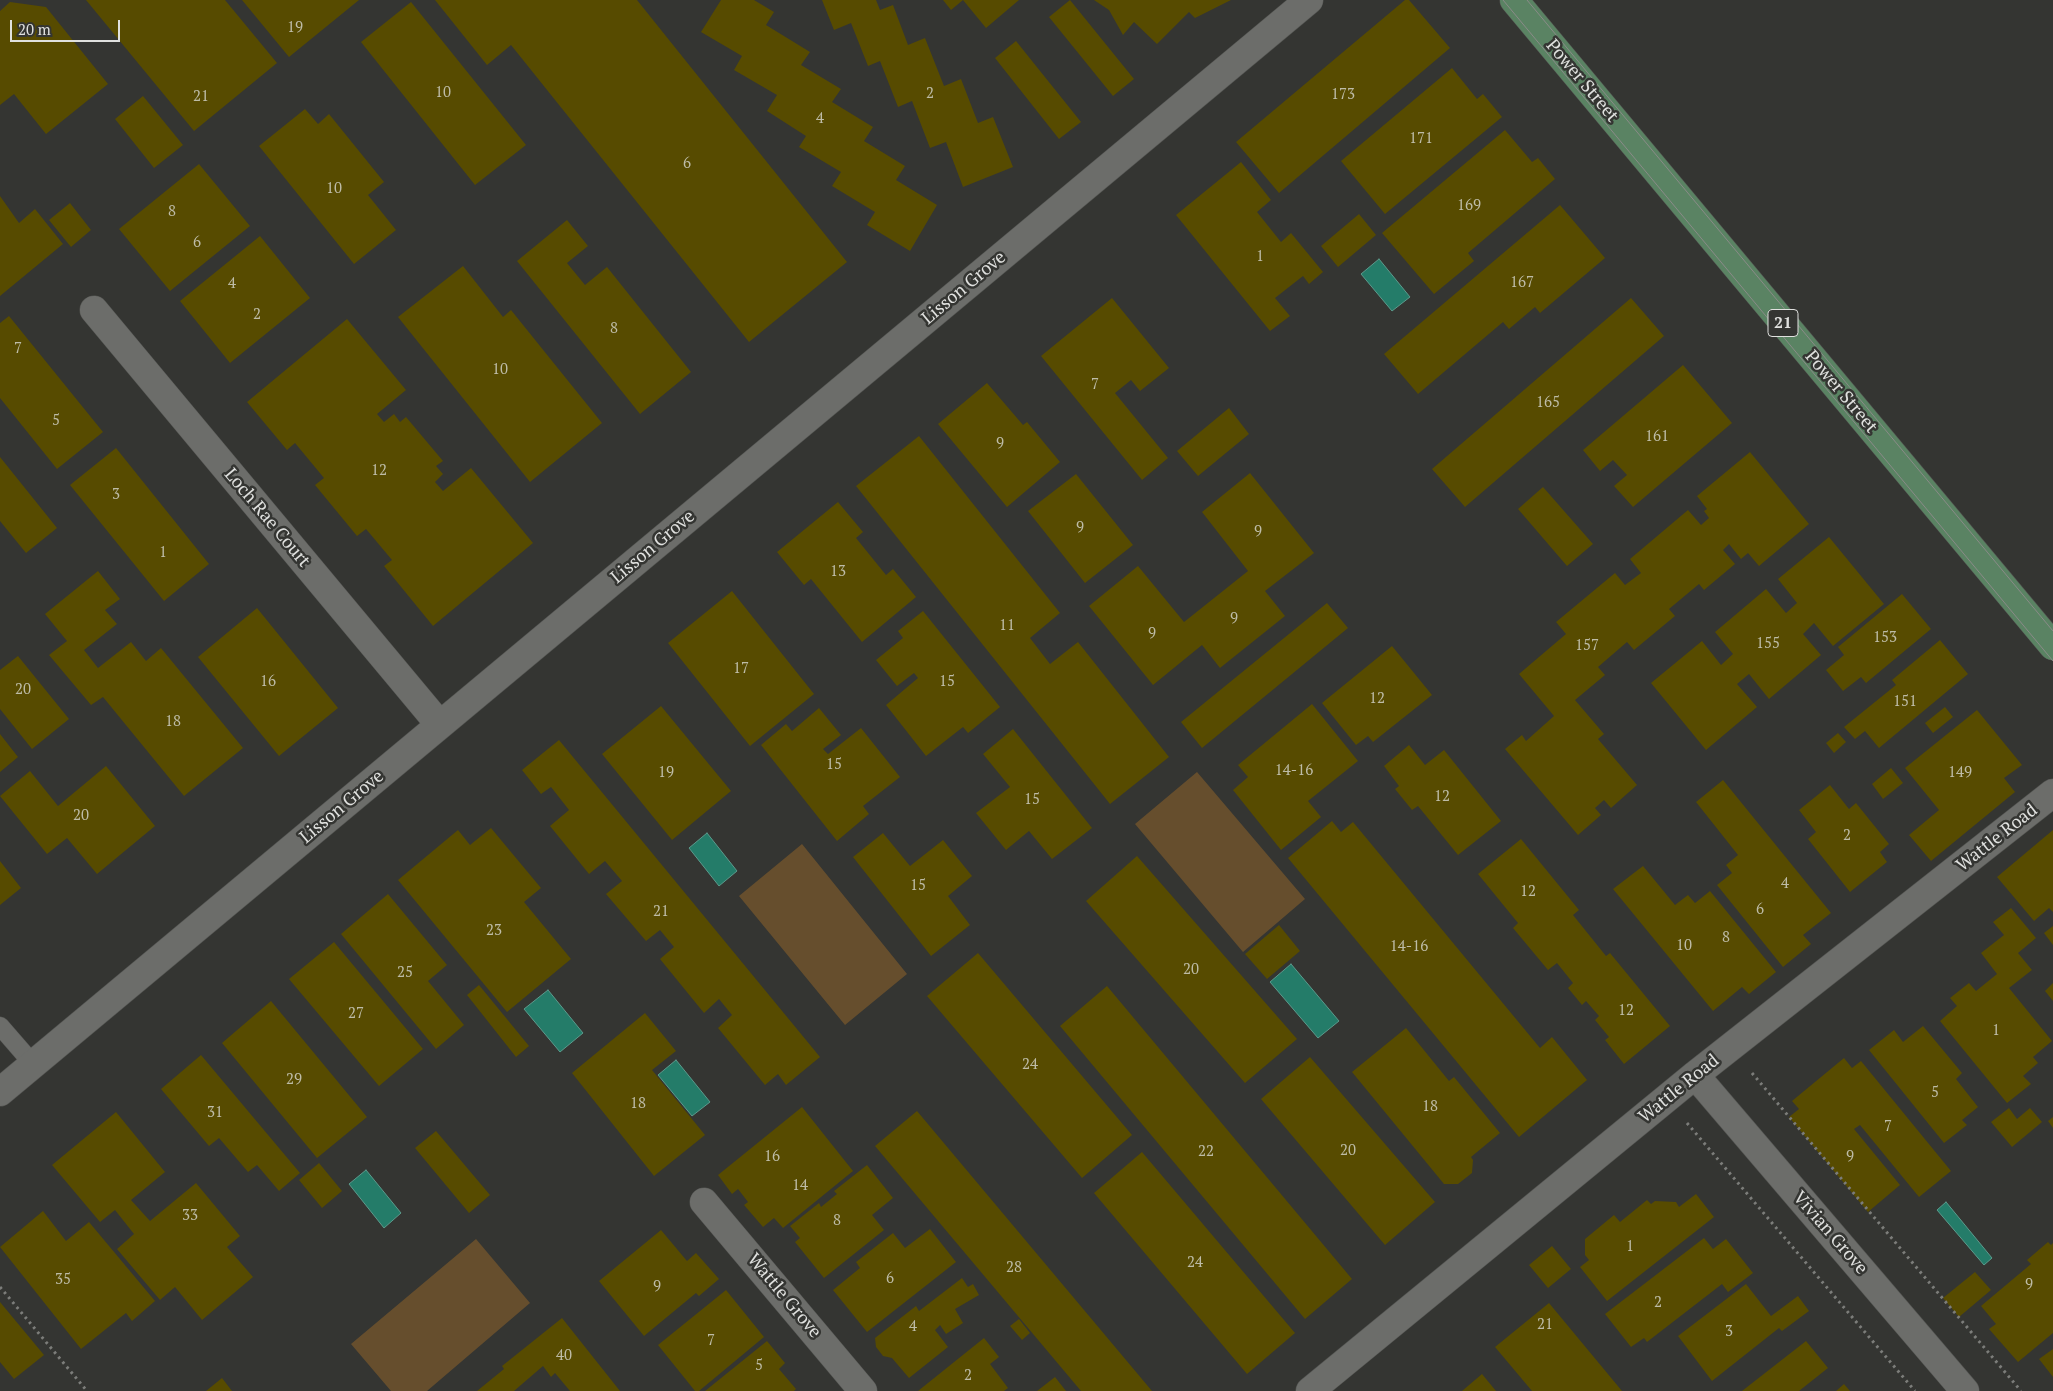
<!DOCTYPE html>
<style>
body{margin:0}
#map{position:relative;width:2053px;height:1391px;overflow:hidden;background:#343532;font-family:"PT Serif",serif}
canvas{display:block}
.scale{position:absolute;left:10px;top:20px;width:110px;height:22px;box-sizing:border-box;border:2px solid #e0e1df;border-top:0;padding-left:6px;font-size:15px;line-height:18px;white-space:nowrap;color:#e0e1df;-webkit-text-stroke:4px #343532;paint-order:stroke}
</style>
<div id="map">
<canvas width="2053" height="1391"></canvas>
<div class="scale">20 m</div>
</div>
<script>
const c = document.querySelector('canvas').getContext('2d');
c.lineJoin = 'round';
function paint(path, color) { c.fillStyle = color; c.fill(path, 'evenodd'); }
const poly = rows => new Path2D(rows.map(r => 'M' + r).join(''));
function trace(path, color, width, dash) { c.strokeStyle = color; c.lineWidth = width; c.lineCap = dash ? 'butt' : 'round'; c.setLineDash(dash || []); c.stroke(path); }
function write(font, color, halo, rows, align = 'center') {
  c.font = font + ' "PT Serif",serif'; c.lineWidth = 5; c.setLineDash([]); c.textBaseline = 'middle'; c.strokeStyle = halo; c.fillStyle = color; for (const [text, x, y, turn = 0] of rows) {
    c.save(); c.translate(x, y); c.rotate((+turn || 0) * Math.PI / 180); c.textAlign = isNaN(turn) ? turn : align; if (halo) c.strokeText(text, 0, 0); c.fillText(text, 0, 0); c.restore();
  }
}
paint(poly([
 [1197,772,1305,899,1243,952,1135,824],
 [802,844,907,974,845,1025,739,896],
 [476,1239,530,1303,427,1391,391,1391,351,1344]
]), '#664e2d');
const water = poly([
 [1379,259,1410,297,1392,311,1361,274,1379,259],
 [707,833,737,871,719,886,689,848,707,833],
 [1291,964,1339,1021,1318,1038,1270,982,1291,964],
 [548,990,583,1033,560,1052,524,1009,548,990],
 [676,1060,710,1102,692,1116,658,1075,676,1060],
 [366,1170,401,1213,384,1228,349,1184,366,1170],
 [1946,1202,1992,1258,1984,1265,1937,1210,1946,1202]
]);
paint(water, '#247c69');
trace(water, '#5c9a8c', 1);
paint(poly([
 [86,0,225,0,277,63,194,131],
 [242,0,359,0,289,57],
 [435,0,637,0,847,262,749,342,511,45,487,65],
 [721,0,754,0,774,12,766,25,810,52,801,65,841,89,832,102,873,127,864,141,905,166,896,180,937,205,910,251,867,225,875,212,832,186,841,172,799,147,806,136,767,111,777,95,734,70,742,56,701,32],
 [822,0,876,0,880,10,893,5,908,45,925,38,944,86,961,79,978,123,993,117,1013,167,963,187,946,142,930,148,912,101,898,107,880,61,868,66,851,23,834,30],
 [943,0,1019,0,986,28,963,0,951,10],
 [1070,0,1134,79,1113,96,1049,17],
 [1094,0,1231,0,1195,18,1189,12,1157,44,1134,22,1123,35,1109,10],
 [1405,0,1409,0,1450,48,1279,193,1236,142],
 [10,2,46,7,108,84,46,134,14,94,0,105,0,11],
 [411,2,526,145,475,185,361,42],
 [1016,41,1081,122,1059,139,995,58],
 [1452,68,1477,99,1483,94,1502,117,1385,214,1341,161],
 [143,96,183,145,154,168,115,119],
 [305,109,318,124,329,114,384,182,368,195,396,230,354,264,259,146],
 [1505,130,1532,162,1538,158,1555,179,1468,253,1474,261,1434,294,1382,233],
 [1241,162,1271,200,1257,212,1281,242,1291,233,1323,272,1309,284,1303,276,1275,298,1290,316,1270,331,1176,215],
 [199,164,250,226,170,291,119,229],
 [0,196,19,223,35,209,63,244,0,296],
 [70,203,91,230,71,247,49,220],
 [1560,205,1605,258,1540,313,1535,307,1509,329,1503,322,1418,394,1384,354],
 [1359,214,1376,235,1338,267,1321,246],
 [567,220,588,246,567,263,585,285,607,267,691,372,640,414,517,261],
 [260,236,310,298,230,363,180,301],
 [463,266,503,317,511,310,602,423,530,482,398,317],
 [1112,298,1169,368,1140,391,1131,380,1115,393,1168,458,1142,480,1041,356],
 [1631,298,1664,336,1465,507,1432,469],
 [9,316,103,432,57,469,0,398,0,323],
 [347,319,406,390,377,414,384,422,394,414,400,422,406,417,443,461,436,466,443,474,435,482,443,491,471,468,533,543,433,626,384,566,392,560,366,529,357,536,315,485,324,478,295,443,287,450,247,402],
 [1683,365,1732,423,1633,507,1614,486,1627,475,1613,460,1600,471,1583,450],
 [987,383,1023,425,1027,422,1060,462,1007,507,938,424],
 [1229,408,1249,434,1198,476,1177,451],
 [919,436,1060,613,1030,638,1050,664,1078,642,1169,757,1110,804,856,486],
 [116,448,209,564,164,601,70,485],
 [1750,452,1809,524,1759,566,1748,553,1741,559,1729,544,1723,550,1735,564,1704,590,1699,584,1669,609,1675,616,1634,650,1627,642,1598,667,1605,675,1575,700,1604,734,1598,739,1637,785,1611,808,1604,800,1595,808,1601,815,1578,835,1505,749,1522,735,1526,741,1554,716,1519,674,1566,634,1556,622,1615,573,1625,585,1641,573,1630,559,1688,510,1701,525,1709,518,1704,511,1707,509,1697,496],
 [0,457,57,528,26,553,0,521],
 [1250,473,1314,553,1265,591,1285,616,1220,668,1202,645,1153,685,1089,606,1138,566,1184,622,1248,571,1202,512],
 [1076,474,1133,545,1085,583,1028,511],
 [1543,487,1593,544,1567,566,1518,509],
 [838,502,863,532,856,538,886,575,893,569,916,597,862,642,811,579,804,585,777,552],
 [1829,537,1884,604,1833,646,1814,623,1803,634,1821,655,1769,699,1749,674,1737,684,1757,707,1706,750,1651,683,1702,641,1721,665,1733,654,1715,632,1766,589,1786,613,1797,603,1778,579],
 [98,571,120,599,105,610,117,624,84,650,98,668,131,642,146,661,161,648,243,748,184,796,103,697,91,705,49,655,67,641,45,614],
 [732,591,814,694,750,746,668,643],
 [1902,594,1931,629,1866,683,1861,677,1843,691,1826,670,1844,655,1838,647],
 [1327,603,1348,628,1202,748,1181,722],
 [257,608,338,708,279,756,198,657],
 [923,611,1000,707,968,733,963,727,926,756,886,705,918,678,914,673,897,686,876,660,903,638,898,631],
 [1940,640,1968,674,1879,748,1865,731,1855,739,1844,727,1896,685,1892,680],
 [1392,646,1432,695,1373,742,1368,736,1356,745,1322,703],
 [18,656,69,719,32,749,0,709,0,670],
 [1312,704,1358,761,1308,801,1321,817,1281,850,1233,790,1248,777,1238,765],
 [661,706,731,791,672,840,602,754],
 [1945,707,1953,717,1933,733,1925,723],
 [819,708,841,735,823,749,828,754,861,728,900,777,863,806,869,814,837,841,761,745,786,724,792,731],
 [1977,710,2022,765,2004,778,2015,792,1931,861,1909,835,1939,810,1905,768],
 [1013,729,1092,828,1052,859,1029,831,1006,850,976,813,1010,787,983,754],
 [1838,733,1846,742,1834,753,1826,743],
 [0,734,18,757,0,772],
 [559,740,820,1057,786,1085,778,1074,765,1085,718,1028,732,1015,719,999,704,1013,660,959,674,947,660,930,646,941,606,894,622,881,605,861,589,874,550,826,569,810,551,787,541,794,522,770],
 [1409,745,1425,765,1444,750,1501,821,1458,855,1418,806,1412,810,1395,789,1399,786,1384,766],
 [106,766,155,826,97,874,67,838,47,854,0,796,30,771,58,806],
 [1891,768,1903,783,1883,799,1872,784],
 [1723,780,1831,913,1803,935,1811,944,1783,967,1717,885,1732,873,1726,865,1738,855,1696,802],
 [1830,785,1849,809,1856,803,1889,844,1880,852,1887,862,1850,892,1808,839,1816,832,1799,810],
 [1332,821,1341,832,1353,822,1540,1048,1552,1037,1587,1080,1519,1137,1288,858],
 [491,828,541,888,524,902,571,959,507,1012,398,880,458,830,470,845],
 [2053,830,2053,912,2049,908,2034,921,1997,877],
 [883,833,910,866,943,840,972,876,948,896,970,925,931,956,853,857],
 [1521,839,1579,910,1573,915,1606,956,1610,953,1670,1026,1624,1064,1605,1040,1609,1037,1595,1020,1599,1016,1586,1001,1582,1005,1568,988,1573,983,1557,963,1548,970,1513,928,1518,923,1478,874],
 [1137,856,1297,1039,1245,1083,1086,901],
 [0,861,21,888,0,905],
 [1643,866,1675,905,1688,895,1695,903,1710,891,1776,972,1749,994,1742,987,1713,1011,1613,889],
 [388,894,447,965,428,981,464,1025,436,1049,341,934],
 [2011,908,2036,938,2018,953,2032,970,2009,988,2052,1041,2033,1057,2038,1063,2023,1076,2031,1084,2007,1103,1940,1021,1957,1006,1950,998,1969,983,1976,991,1997,974,1981,953,2004,935,1993,922],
 [1279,925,1300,951,1267,979,1245,954],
 [2053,926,2053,945,2044,933],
 [334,942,423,1049,379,1086,289,979],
 [978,953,1132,1135,1082,1178,927,996],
 [2053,983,2053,1001,2045,991],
 [479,985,529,1046,516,1057,467,995],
 [1107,986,1352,1279,1305,1319,1060,1026],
 [271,1001,367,1117,317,1158,222,1043],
 [645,1013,676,1051,652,1070,705,1135,654,1176,572,1073],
 [1923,1026,1962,1073,1956,1079,1978,1107,1962,1120,1967,1125,1944,1143,1869,1050,1894,1030,1903,1042],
 [1406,1028,1449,1081,1454,1077,1500,1133,1471,1157,1473,1160,1472,1173,1458,1184,1444,1184,1352,1072],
 [201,1055,300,1173,279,1191,257,1165,248,1172,219,1138,209,1146,161,1089],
 [1310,1057,1435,1202,1385,1245,1261,1099],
 [1844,1058,1852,1068,1861,1061,1951,1171,1919,1197,1860,1125,1854,1129,1900,1185,1868,1212,1789,1117,1799,1109,1792,1101],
 [802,1107,853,1171,783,1228,774,1218,763,1227,744,1205,748,1202,738,1189,732,1194,718,1175],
 [2009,1108,2017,1119,2030,1108,2042,1122,2012,1147,1991,1122],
 [917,1111,1152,1391,1081,1391,875,1146],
 [116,1112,165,1172,131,1200,150,1221,196,1183,240,1236,227,1247,253,1277,202,1320,175,1287,160,1300,117,1249,134,1234,115,1210,100,1222,52,1165],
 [2053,1117,2053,1128,2048,1121],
 [436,1131,490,1195,469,1213,415,1148],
 [1142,1152,1295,1333,1247,1374,1094,1193],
 [319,1163,342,1191,322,1208,299,1180],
 [867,1165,893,1198,872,1215,884,1230,824,1278,795,1242,800,1238,790,1226,819,1203,821,1207,837,1194,834,1191],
 [1696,1194,1714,1217,1607,1301,1580,1267,1589,1260,1585,1255,1585,1239,1614,1215,1620,1222,1647,1200,1651,1204,1655,1201,1676,1202,1679,1207],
 [43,1211,66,1241,89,1222,155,1301,132,1321,126,1313,81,1349,0,1247],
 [930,1229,956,1262,867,1332,833,1290,860,1268,856,1262,893,1233,905,1248],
 [661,1230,687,1261,696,1253,719,1279,699,1296,696,1293,644,1336,599,1281],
 [1704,1238,1713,1249,1726,1239,1753,1273,1728,1292,1722,1284,1647,1342,1644,1338,1631,1347,1605,1314],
 [2048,1242,2051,1245,2053,1243,2053,1333,2018,1362,1989,1329,1996,1324,1981,1306,2031,1264,2027,1260],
 [1552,1246,1571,1269,1548,1288,1529,1265],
 [1975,1272,1991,1290,1959,1317,1943,1298],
 [962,1278,968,1287,973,1284,979,1295,955,1309,963,1323,946,1334,940,1325,935,1330,948,1347,909,1378,892,1358,883,1356,876,1347,875,1338,916,1306,919,1311],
 [1746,1284,1771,1316,1798,1296,1809,1311,1782,1331,1779,1328,1712,1381,1678,1336],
 [726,1290,764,1337,699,1391,695,1391,658,1345],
 [0,1302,44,1355,14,1379,0,1362],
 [1549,1303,1622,1391,1532,1391,1495,1347],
 [562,1318,620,1391,570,1391,555,1373,551,1377,543,1366,514,1391,477,1391,504,1369,502,1366],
 [1019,1319,1030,1333,1022,1340,1010,1326],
 [984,1338,999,1357,990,1364,1008,1388,1004,1391,918,1391],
 [767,1341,785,1363,779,1369,796,1389,794,1391,705,1391],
 [1806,1341,1828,1368,1799,1391,1742,1391],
 [2053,1349,2053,1377,2039,1359],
 [1482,1374,1496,1391,1462,1391],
 [1055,1377,1066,1391,1037,1391],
 [222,1378,232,1391,206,1391],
 [1844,1384,1850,1391,1836,1391]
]), '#574b00');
const service = poly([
 [0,1026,33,1064]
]);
const minor = poly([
 [94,310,440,725],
 [1695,1075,1965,1391],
 [0,1092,1309,0],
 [704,1202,863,1391],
 [1310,1391,1695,1075,2053,793]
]);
const primary = poly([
 [1514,0,2053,646]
]);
trace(service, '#535451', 19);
trace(minor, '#535451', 29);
trace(primary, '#535451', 29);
trace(poly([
 [1752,1073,2021,1391],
 [1687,1123,1915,1391],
 [0,1287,87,1391]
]), '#7c7d7a', 3, [2.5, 4]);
trace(service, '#6c6d6a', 18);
trace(minor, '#6c6d6a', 28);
trace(primary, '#5a8363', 28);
trace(poly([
 [1503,0,2053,661],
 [1527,0,2053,631]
]), '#8a8b88', 1);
write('15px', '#bebca7', null, [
 ["19",295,28],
 ["10",443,93],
 ["2",930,94],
 ["173",1343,95],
 ["21",201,97],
 ["4",820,119],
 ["171",1421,139],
 ["6",687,164],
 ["10",334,189],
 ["169",1469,206],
 ["8",172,212],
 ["6",197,243],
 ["1",1260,257],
 ["167",1522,283],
 ["4",232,284],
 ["2",257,315],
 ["8",614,329],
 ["7",18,349],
 ["10",500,370],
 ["7",1095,385],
 ["165",1548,403],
 ["5",56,421],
 ["161",1657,437],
 ["9",1000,444],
 ["12",379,471],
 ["3",116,495],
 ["9",1080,528],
 ["9",1258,532],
 ["1",163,553],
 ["13",838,572],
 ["9",1234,619],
 ["11",1007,626],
 ["9",1152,634],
 ["153",1885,638],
 ["155",1768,644],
 ["157",1587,646],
 ["17",741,669],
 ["16",268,682],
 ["15",947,682],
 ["20",23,690],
 ["12",1377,699],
 ["151",1905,702],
 ["18",173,722],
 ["15",834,765],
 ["14-16",1294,771],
 ["19",666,773],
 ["149",1960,773],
 ["12",1442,797],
 ["15",1032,800],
 ["20",81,816],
 ["2",1847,836],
 ["4",1785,884],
 ["15",918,886],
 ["12",1528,892],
 ["6",1760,910],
 ["21",661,912],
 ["23",494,931],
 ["8",1726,938],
 ["10",1684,946],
 ["14-16",1409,947],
 ["20",1191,970],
 ["25",405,973],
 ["12",1626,1011],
 ["27",356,1014],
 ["1",1996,1031],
 ["24",1030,1065],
 ["29",294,1080],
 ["5",1935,1093],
 ["18",638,1104],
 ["18",1430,1107],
 ["31",215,1113],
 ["7",1888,1127],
 ["20",1348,1151],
 ["22",1206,1152],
 ["16",772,1157],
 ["9",1850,1157],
 ["14",800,1186],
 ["33",190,1216],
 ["8",837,1221],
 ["1",1630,1247],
 ["24",1195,1263],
 ["28",1014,1268],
 ["6",890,1279],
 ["35",63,1280],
 ["9",2029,1285],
 ["9",657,1287],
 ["2",1658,1303],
 ["21",1545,1325],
 ["4",913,1327],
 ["3",1729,1332],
 ["7",711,1341],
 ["40",564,1356],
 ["5",759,1366],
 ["2",968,1376]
]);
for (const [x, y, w] of [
 [1783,323,30]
]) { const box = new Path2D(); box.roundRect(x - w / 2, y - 13.5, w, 27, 4); c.fillStyle = '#343532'; c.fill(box); trace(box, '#e0e1df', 1); }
write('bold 16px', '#e0e1df', null, [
 ["21",1783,323]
]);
write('18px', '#e0e1df', '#343532', [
 ["Power Street",1582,81,50],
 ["Lisson Grove",964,288,-40],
 ["Power Street",1841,392,50],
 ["Loch Rae Court",267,518,50],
 ["Lisson Grove",653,547,-40],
 ["Lisson Grove",342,807,-40],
 ["Wattle Road",1997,838,-38],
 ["Wattle Road",1679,1089,-39],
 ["Vivian Grove",1830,1233,49],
 ["Wattle Grove",784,1296,50]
]);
</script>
